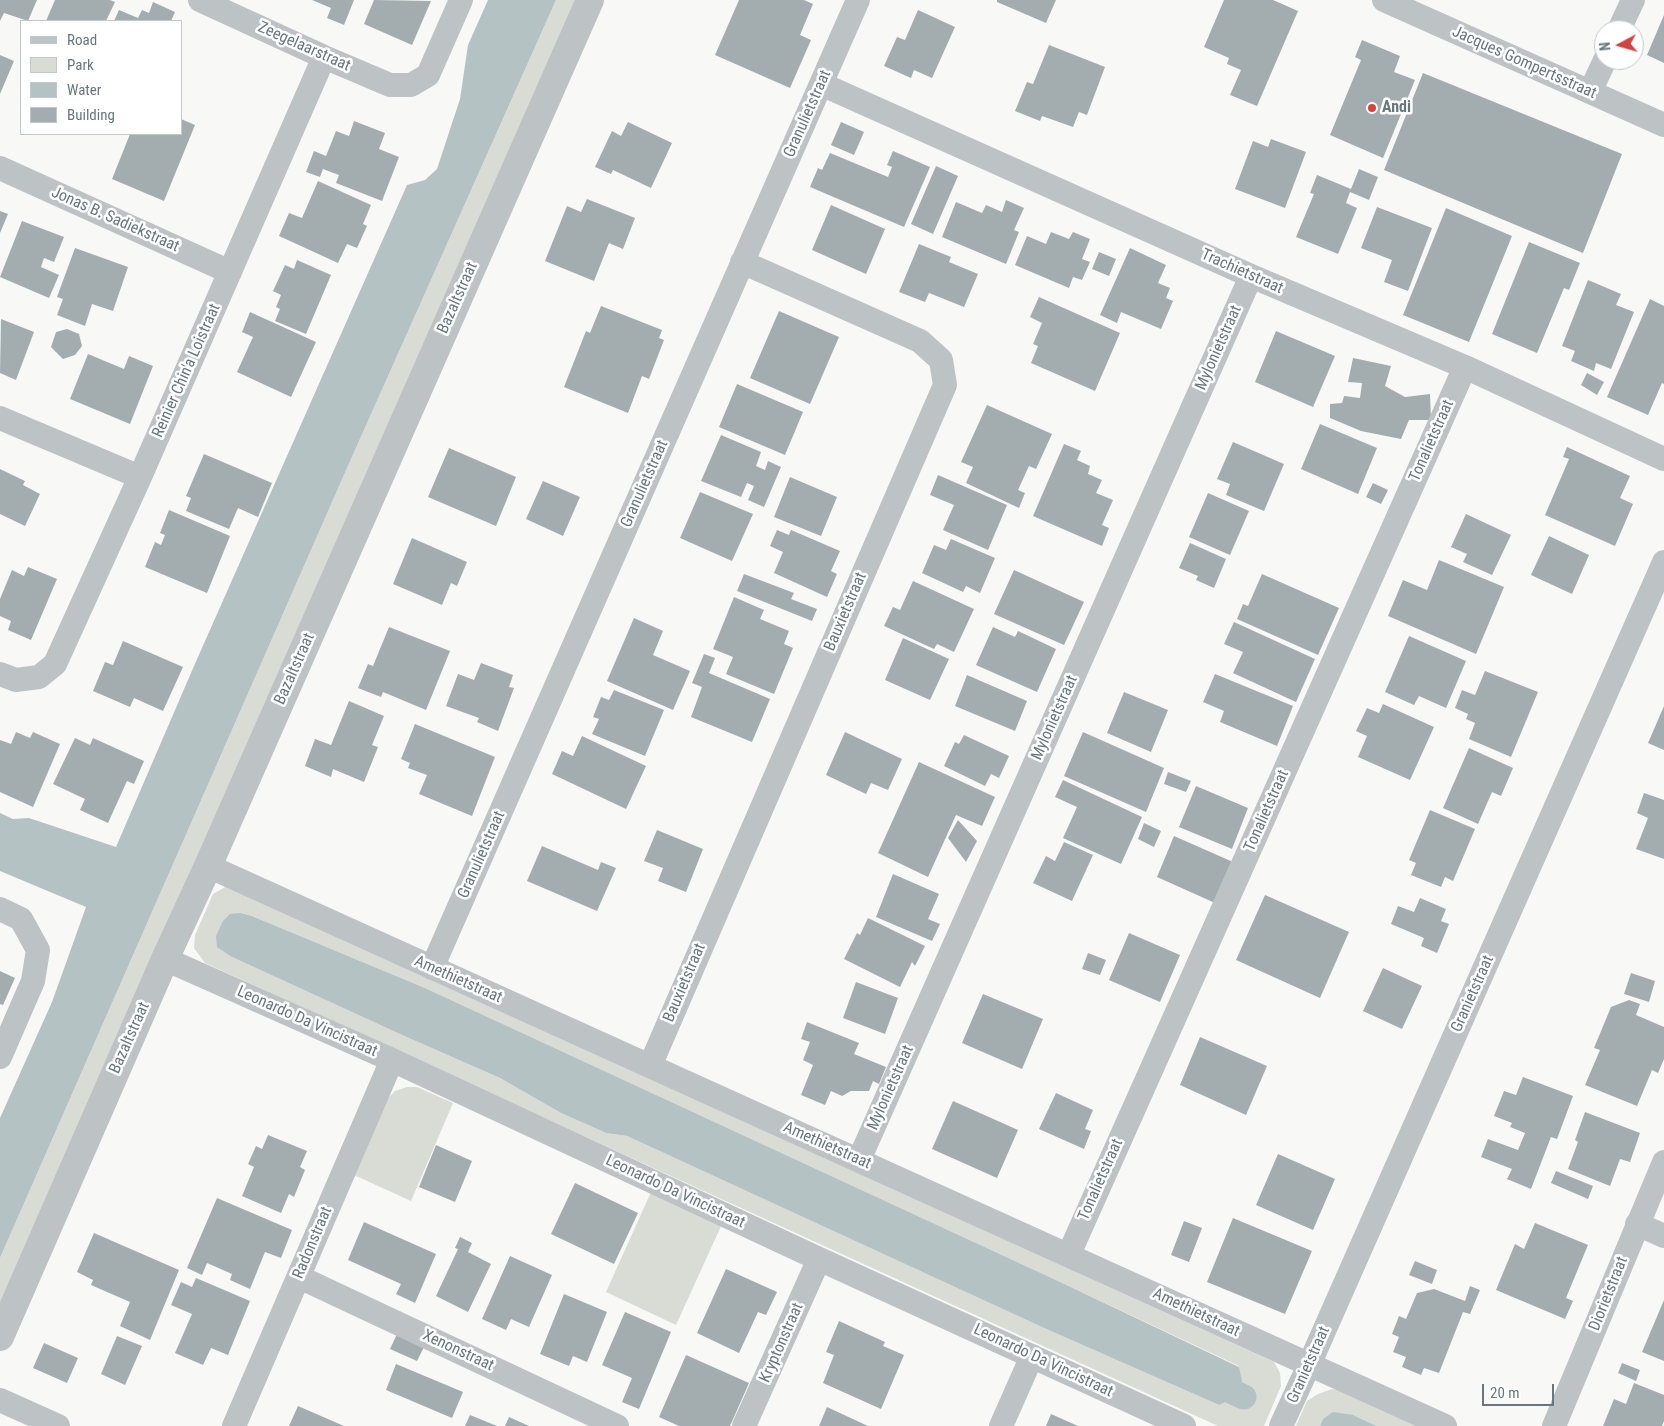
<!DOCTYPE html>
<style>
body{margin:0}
#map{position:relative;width:1664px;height:1426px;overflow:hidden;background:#f8f8f6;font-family:"Roboto Condensed",sans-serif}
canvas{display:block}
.legend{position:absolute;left:20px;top:20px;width:162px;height:115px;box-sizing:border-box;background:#fff;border:1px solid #c2c9cb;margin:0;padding:6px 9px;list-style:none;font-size:15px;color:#66787d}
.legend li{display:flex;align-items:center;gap:10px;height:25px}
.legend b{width:25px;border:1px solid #c2c9cb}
.north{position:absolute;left:1594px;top:20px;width:50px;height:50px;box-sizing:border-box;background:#fff;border:1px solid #c2c9cb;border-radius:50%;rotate:264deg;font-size:14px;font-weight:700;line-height:20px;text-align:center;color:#66787d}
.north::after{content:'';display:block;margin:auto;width:18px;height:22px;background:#d0433e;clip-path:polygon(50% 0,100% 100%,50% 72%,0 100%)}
.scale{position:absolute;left:1482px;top:1384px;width:72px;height:22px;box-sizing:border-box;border:2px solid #66787d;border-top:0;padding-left:6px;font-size:15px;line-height:18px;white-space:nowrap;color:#66787d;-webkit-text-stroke:4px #fff;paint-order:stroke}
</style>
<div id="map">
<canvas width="1664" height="1426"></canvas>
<ul class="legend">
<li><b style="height:6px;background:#bdc3c5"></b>Road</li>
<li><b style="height:14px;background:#d9dcd5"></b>Park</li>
<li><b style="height:14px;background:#b4c2c3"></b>Water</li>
<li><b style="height:14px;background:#a3adb0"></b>Building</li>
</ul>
<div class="north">N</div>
<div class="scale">20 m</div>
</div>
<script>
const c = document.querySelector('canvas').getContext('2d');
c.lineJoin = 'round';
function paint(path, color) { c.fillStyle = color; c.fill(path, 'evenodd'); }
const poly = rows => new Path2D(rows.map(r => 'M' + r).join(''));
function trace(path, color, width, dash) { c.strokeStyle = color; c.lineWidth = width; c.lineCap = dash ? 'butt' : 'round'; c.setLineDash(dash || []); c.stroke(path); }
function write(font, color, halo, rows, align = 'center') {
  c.font = font + ' "Roboto Condensed",sans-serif'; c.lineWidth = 5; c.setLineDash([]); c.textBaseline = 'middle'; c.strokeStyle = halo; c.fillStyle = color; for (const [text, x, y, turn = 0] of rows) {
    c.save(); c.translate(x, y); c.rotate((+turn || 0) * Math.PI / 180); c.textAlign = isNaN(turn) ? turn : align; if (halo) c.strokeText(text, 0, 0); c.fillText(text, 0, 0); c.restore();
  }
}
paint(poly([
 [556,0,576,0,0,1307,0,1258,351,459],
 [227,886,1274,1362,1280,1373,1281,1386,1264,1426,1218,1426,205,963,194,948,195,935,213,894],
 [241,913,252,916,425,988,1056,1280,1239,1366,1233,1399,1219,1405,1044,1328,627,1136,606,1133,561,1113,500,1078,402,1035,232,957],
 [407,1087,417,1087,453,1103,411,1201,354,1175,386,1100,395,1091],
 [651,1192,722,1224,676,1325,606,1292],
 [1332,1389,1346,1392,1420,1426,1377,1426,1353,1415,1323,1419,1320,1426,1296,1426,1307,1401,1318,1394]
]), '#d9dcd5');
paint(poly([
 [488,0,556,0,351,459,0,1258,0,1118,52,1002,86,907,0,871,0,813,13,819,29,818,116,847,194,666,407,185,425,180,437,169,460,99,468,45],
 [241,913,252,916,425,988,1056,1280,1239,1367,1242,1381,1233,1399,1219,1405,1044,1328,627,1136,606,1133,561,1113,500,1078,402,1035,232,957,217,947,216,936,223,921,230,914],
 [1333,1412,1353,1415,1377,1426,1320,1426,1323,1419]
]), '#b4c2c3');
trace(poly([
 [1206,1380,1244,1397]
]), '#b4c2c3', 25);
paint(poly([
 [0,0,37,0,28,21,4,13,0,21],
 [55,0,110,0,115,2,106,21,46,21],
 [312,0,354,0,344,25,327,18,331,8],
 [374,0,431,1,412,45,364,24],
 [739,0,804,0,813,4,800,35,811,40,790,88,715,55],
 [997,0,1056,0,1046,23,997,2],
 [1224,0,1273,0,1298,11,1257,106,1230,95,1241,70,1227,64,1229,58,1204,47],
 [153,2,175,12,171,21,114,21,119,10,138,18,142,10,149,13],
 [918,10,955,27,932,78,914,70,911,78,884,66,897,37,905,40],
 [1664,15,1664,63,1647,55],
 [1362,40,1400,56,1394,72,1415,80,1383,158,1330,135,1361,60,1355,57],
 [1049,45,1105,67,1087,115,1079,112,1073,127,1042,116,1040,121,1015,111,1027,82,1033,84],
 [0,55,14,61,0,94],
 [1423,73,1622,154,1583,253,1384,170],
 [181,119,195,125,164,201,112,179,130,134,181,134],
 [354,121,385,133,379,149,399,157,382,201,336,183,339,175,323,169,320,177,306,172,314,151,326,156,336,131,349,136],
 [628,122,672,143,651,188,613,170,611,174,595,167,612,131,621,136],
 [841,122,864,132,854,155,831,145],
 [1271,139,1306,152,1285,208,1235,189,1253,141,1268,147],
 [893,151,930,167,904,227,810,187,818,168,822,170,830,153,888,177,892,167,887,165],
 [936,166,958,176,933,234,911,224],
 [1359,169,1378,177,1369,200,1350,192,1346,203,1357,208,1338,254,1296,237,1314,194,1310,193,1317,175,1351,189],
 [318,181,371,205,363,224,367,226,357,248,347,244,338,263,279,236,289,213,302,218],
 [587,199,635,218,623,249,609,243,594,281,545,261,567,206,581,212],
 [1006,200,1024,208,1014,230,1019,232,1006,264,942,237,956,202,982,213,986,205,1002,212],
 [831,205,885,229,866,274,812,250],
 [1377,207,1432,228,1408,291,1384,282,1392,260,1361,248],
 [1446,208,1512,236,1469,342,1403,315],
 [0,211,8,214,0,233],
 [22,221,64,237,54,262,44,258,41,267,59,275,49,298,0,277],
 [1051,232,1069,239,1073,232,1090,239,1082,259,1090,262,1082,280,1073,277,1069,288,1015,265,1027,236,1046,244],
 [1529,242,1580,263,1569,290,1564,288,1537,353,1492,334],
 [919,244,951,257,949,262,978,274,964,307,929,293,925,302,899,292],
 [75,248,128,267,113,311,92,304,85,326,57,315,63,299,57,297],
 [1130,248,1166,265,1158,283,1170,288,1166,298,1173,301,1161,329,1121,312,1117,323,1100,315],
 [1099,252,1116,259,1109,276,1092,269],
 [297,260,331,275,306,334,275,321,280,309,276,307,281,295,273,291,285,265,294,269],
 [1588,280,1621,294,1616,305,1634,312,1611,369,1596,363,1594,371,1571,361,1575,351,1562,346],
 [1039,297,1120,333,1095,391,1031,363,1038,346,1033,344,1042,323,1030,317],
 [1650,299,1664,306,1664,384,1662,383,1648,415,1607,397],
 [601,306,662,330,659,338,664,340,649,379,642,376,628,413,564,387,586,331,590,333],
 [779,311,839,337,810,404,750,378],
 [250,312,316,342,291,397,237,372,253,337,242,332],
 [1,319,34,332,16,380,0,373],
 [67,329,79,334,82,346,75,355,63,359,51,347,56,332],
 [1276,331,1335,356,1313,407,1255,382],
 [88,354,124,369,129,356,153,366,130,424,70,399],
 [1353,358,1391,366,1385,386,1405,397,1430,394,1431,420,1409,420,1401,439,1361,431,1330,418,1330,404,1342,403,1344,396,1360,398,1362,383,1348,382],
 [1587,373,1604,382,1597,395,1581,385],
 [737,384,803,412,785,455,719,427],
 [987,405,1052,434,1036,469,1029,466,1018,490,1025,493,1019,508,966,483,973,467,961,462],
 [1320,424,1377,448,1358,494,1301,469],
 [721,435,761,452,756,466,765,470,768,461,781,467,764,507,748,500,754,486,747,483,741,497,701,481],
 [1233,442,1284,464,1264,511,1226,495,1230,484,1217,479],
 [1064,444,1081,451,1077,460,1090,466,1088,474,1102,480,1096,493,1113,500,1102,525,1109,528,1102,546,1033,516],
 [1567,447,1630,476,1620,498,1633,504,1615,546,1545,515,1569,459,1563,457],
 [449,448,516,477,496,526,428,497],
 [204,454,272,483,258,517,238,508,229,529,186,511,191,498,186,496],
 [0,469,25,481,23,485,40,494,25,526,0,514],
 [938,475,1007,505,988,550,943,530,954,505,930,495],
 [790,477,837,497,821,536,774,517],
 [543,481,580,497,563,536,526,519],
 [1373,483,1388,490,1381,504,1366,497],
 [700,492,753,514,732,561,680,538],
 [1208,493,1249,511,1230,555,1189,537],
 [169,510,230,536,207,593,145,567,155,542,161,545,165,535,160,533],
 [1466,514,1511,535,1492,575,1463,562,1467,554,1451,547],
 [777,530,789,535,791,530,840,551,831,571,837,574,827,597,774,573,783,552,770,546],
 [1549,536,1589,555,1572,594,1531,575],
 [412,538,467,562,457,586,451,583,442,605,393,584],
 [951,539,995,558,980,593,966,586,963,592,922,573,934,545,946,550],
 [1190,543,1226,559,1214,588,1196,580,1198,576,1179,568],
 [1439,560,1504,587,1476,654,1388,616,1403,580,1427,590],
 [28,567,57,579,31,640,8,630,11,621,0,616,0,599,12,570,24,576],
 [1014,570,1084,602,1064,645,994,614],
 [744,574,794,593,791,599,817,609,812,621,737,591],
 [1262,574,1339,608,1318,655,1237,619,1243,604,1248,606],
 [913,581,974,609,954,652,937,644,934,649,884,626,893,607,900,610],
 [734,597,764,610,760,619,789,631,784,644,793,648,774,694,726,674,733,657,713,649],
 [634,618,663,631,653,655,690,671,673,710,607,681],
 [1234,622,1315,659,1296,702,1233,673,1243,652,1224,644],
 [389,627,450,651,426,710,383,692,381,697,358,688,368,664,373,666],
 [993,627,1015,637,1018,631,1056,649,1037,692,976,665],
 [1409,636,1466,661,1446,708,1419,696,1414,705,1385,692],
 [903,638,949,659,930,700,885,680],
 [123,641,183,667,163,711,134,698,130,707,93,691,105,662,113,665],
 [704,654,715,658,709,673,770,699,752,742,691,717,702,687,692,683],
 [481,663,513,675,509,687,514,688,498,731,477,722,479,718,446,706,458,674,474,680],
 [1485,671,1538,692,1511,757,1469,739,1475,723,1466,719,1468,714,1455,708,1462,690,1475,695],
 [1215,674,1293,706,1277,746,1220,722,1224,711,1203,702],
 [967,675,1027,701,1015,731,955,706],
 [614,690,664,710,645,756,592,734,599,719,593,717,601,697,609,700],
 [1124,692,1168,710,1151,752,1107,733],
 [349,701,384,716,372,745,378,747,364,782,333,769,331,777,305,766,315,739,331,745],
 [1383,704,1434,727,1410,780,1358,757,1367,736,1356,731,1367,708,1379,713],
 [1664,706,1664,750,1648,743],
 [415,724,495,757,472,816,419,794,427,775,408,768,410,763,401,759],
 [16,732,30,738,33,732,60,744,33,807,0,792,0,740,11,744],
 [845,732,902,759,888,790,871,783,866,794,826,775],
 [1083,732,1164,768,1146,812,1064,776],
 [964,735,1009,756,999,778,991,774,985,786,944,766,955,742,959,744],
 [582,736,646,766,626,809,552,774,562,751,573,756],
 [75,738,90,745,93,738,144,761,134,784,127,781,108,823,80,810,85,799,53,784],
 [1469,748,1513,768,1501,796,1492,792,1478,824,1443,808],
 [919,762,995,797,982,826,956,815,928,877,878,853],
 [1168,772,1191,781,1186,792,1164,784],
 [1063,780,1142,817,1121,864,1063,838,1077,807,1055,797],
 [1196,786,1248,808,1232,849,1179,827],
 [1644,793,1664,800,1664,859,1636,849,1648,818,1637,813],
 [1430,810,1475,829,1453,881,1445,877,1441,887,1411,875,1416,863,1409,860],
 [958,820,977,841,966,862,948,838],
 [1144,823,1161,831,1154,847,1138,839],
 [657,830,703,849,686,892,658,881,663,868,644,861],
 [1174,836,1233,862,1215,903,1157,877],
 [1064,842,1093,855,1072,901,1033,883,1046,856,1055,861],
 [542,846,598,870,601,862,616,868,597,911,527,881],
 [893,874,939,894,928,919,940,924,932,941,876,917],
 [1265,895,1349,932,1320,998,1236,960],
 [1420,898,1446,909,1441,921,1449,924,1437,953,1421,946,1424,938,1391,924,1398,906,1414,912],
 [868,918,925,946,915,966,912,962,900,987,844,959,857,933,860,935],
 [1129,933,1180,955,1160,1002,1109,980],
 [1088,953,1106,960,1100,975,1082,969],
 [1383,968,1422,986,1402,1029,1363,1011],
 [0,971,15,978,3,1005,0,1004],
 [1631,973,1655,981,1649,1002,1624,994],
 [856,982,898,998,885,1034,843,1018],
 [983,994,1043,1019,1022,1069,962,1043],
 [1629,1000,1640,1004,1636,1015,1664,1027,1664,1059,1658,1073,1652,1070,1637,1106,1585,1085,1600,1050,1594,1048,1611,1007],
 [807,1022,859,1043,854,1054,886,1067,879,1084,873,1081,869,1091,851,1091,842,1096,831,1091,825,1105,801,1095,813,1065,803,1060,810,1042,801,1039],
 [1200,1037,1267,1066,1246,1115,1180,1085],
 [1523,1077,1573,1096,1557,1139,1551,1137,1531,1189,1507,1179,1512,1169,1481,1157,1488,1139,1518,1150,1525,1133,1510,1127,1512,1123,1494,1116,1504,1091,1516,1095],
 [1056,1093,1093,1110,1085,1129,1091,1131,1084,1149,1039,1129],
 [953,1101,1018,1130,997,1178,932,1149],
 [1585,1112,1640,1133,1630,1162,1620,1159,1610,1186,1568,1169,1578,1142,1575,1140],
 [268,1135,307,1151,300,1167,305,1170,294,1197,289,1194,281,1213,242,1196,254,1167,248,1164,256,1146,262,1149],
 [436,1145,472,1161,455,1202,419,1187],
 [1278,1154,1335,1179,1313,1230,1256,1205],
 [1556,1171,1593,1186,1588,1199,1551,1183],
 [575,1183,638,1213,614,1264,551,1234],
 [217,1198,292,1230,281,1258,265,1252,250,1289,230,1280,232,1274,207,1263,202,1275,187,1268],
 [1233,1218,1312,1251,1285,1314,1207,1282],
 [1184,1221,1202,1228,1189,1262,1171,1255],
 [364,1222,436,1254,415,1303,396,1294,401,1284,348,1260],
 [1535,1223,1588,1245,1566,1298,1573,1301,1565,1319,1496,1290,1515,1244,1524,1249],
 [94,1233,179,1270,150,1340,120,1326,130,1302,91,1285,93,1280,77,1272],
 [460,1237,472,1243,468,1252,491,1264,468,1312,436,1296,458,1249,455,1248],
 [510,1256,552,1275,529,1327,511,1319,506,1330,482,1319],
 [1415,1261,1437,1270,1432,1284,1409,1275],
 [726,1269,777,1292,766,1315,758,1312,739,1353,697,1333],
 [196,1278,250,1301,228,1355,211,1348,203,1365,175,1353,192,1314,171,1305,181,1282,192,1287],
 [1470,1286,1480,1290,1470,1314,1463,1312,1439,1373,1424,1368,1421,1375,1402,1367,1406,1357,1393,1352,1399,1337,1392,1334,1399,1316,1406,1319,1417,1293,1434,1289,1465,1301],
 [564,1294,607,1312,587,1362,573,1356,569,1366,540,1354],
 [1664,1300,1664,1361,1642,1352],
 [625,1312,671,1332,639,1409,622,1402,632,1378,602,1365],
 [839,1321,885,1342,883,1346,904,1355,881,1409,823,1383,834,1355,826,1352],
 [397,1334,424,1347,417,1361,390,1349],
 [117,1336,142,1346,125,1385,101,1374],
 [44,1343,78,1358,67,1383,33,1368],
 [686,1355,749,1383,730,1426,679,1426,659,1417],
 [1622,1363,1640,1370,1636,1381,1618,1373],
 [396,1364,463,1392,452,1418,386,1390],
 [1634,1383,1664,1395,1664,1421,1662,1426,1603,1426,1614,1399,1626,1404],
 [298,1406,344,1426,289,1426],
 [827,1407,868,1426,819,1426],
 [1051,1414,1078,1426,1046,1426],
 [470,1415,497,1426,465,1426],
 [509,1417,529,1426,505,1426]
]), '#a3adb0');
trace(poly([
 [200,0,324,57,390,85,411,85,428,75,461,0],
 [1384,0,1664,125],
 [1619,30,1633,0],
 [821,84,1251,276,1465,367,1664,459],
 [1590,92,1605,60],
 [0,168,230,272],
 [0,418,140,477],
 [0,674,16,680,39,677,55,664,140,477,324,57],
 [208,866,1445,1426],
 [0,909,21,919,38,950,33,981,0,1057],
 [165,959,392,1060,819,1259,1184,1426],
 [432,968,858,0],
 [650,1066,945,385,941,360,920,341,742,262],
 [859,1160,1251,276],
 [1637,1224,1664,1236],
 [1069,1254,1465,367],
 [299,1277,617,1426],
 [0,1400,58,1426],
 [234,1426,392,1060],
 [744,1426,819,1259],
 [1001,1426,1032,1356],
 [1281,1426,1309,1365,1664,562],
 [1554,1426,1664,1162]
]), '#bdc3c5', 24);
trace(poly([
 [0,1337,165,959,208,866,590,0]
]), '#bdc3c5', 28);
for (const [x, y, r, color] of [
 [1372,108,5,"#d0433e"]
]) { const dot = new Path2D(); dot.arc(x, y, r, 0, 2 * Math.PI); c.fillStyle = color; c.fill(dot); trace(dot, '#fff', 2); }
write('16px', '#66787d', '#fff', [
 ["Zeegelaarstraat",304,47,24],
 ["Jacques Gompertsstraat",1524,63,24],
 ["Granulietstraat",808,114,-66],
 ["Jonas B. Sadiekstraat",115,220,24],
 ["Trachietstraat",1242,272,24],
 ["Bazaltstraat",458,298,-66],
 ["Mylonietstraat",1219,348,-66],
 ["Reinier Chin'a Loistraat",187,371,-66],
 ["Tonalietstraat",1432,441,-66],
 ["Granulietstraat",645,484,-66],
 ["Bauxietstraat",846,612,-67],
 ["Bazaltstraat",295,669,-66],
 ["Mylonietstraat",1055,718,-66],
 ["Tonalietstraat",1267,811,-66],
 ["Granulietstraat",482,855,-66],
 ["Amethietstraat",458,980,24],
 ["Bauxietstraat",685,983,-67],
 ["Granietstraat",1473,994,-66],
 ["Leonardo Da Vincistraat",307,1022,24],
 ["Bazaltstraat",130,1038,-66],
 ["Mylonietstraat",891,1088,-66],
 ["Amethietstraat",827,1146,24],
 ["Tonalietstraat",1101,1180,-66],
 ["Leonardo Da Vincistraat",675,1192,25],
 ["Radonstraat",313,1243,-67],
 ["Diorietstraat",1609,1294,-68],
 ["Amethietstraat",1196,1313,25],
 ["Kryptonstraat",782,1343,-66],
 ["Xenonstraat",458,1351,25],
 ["Leonardo Da Vincistraat",1043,1361,25],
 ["Granietstraat",1309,1365,-66]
]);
write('bold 16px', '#66787d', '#fff', [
 ["Andi",1382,108]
], 'left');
</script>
